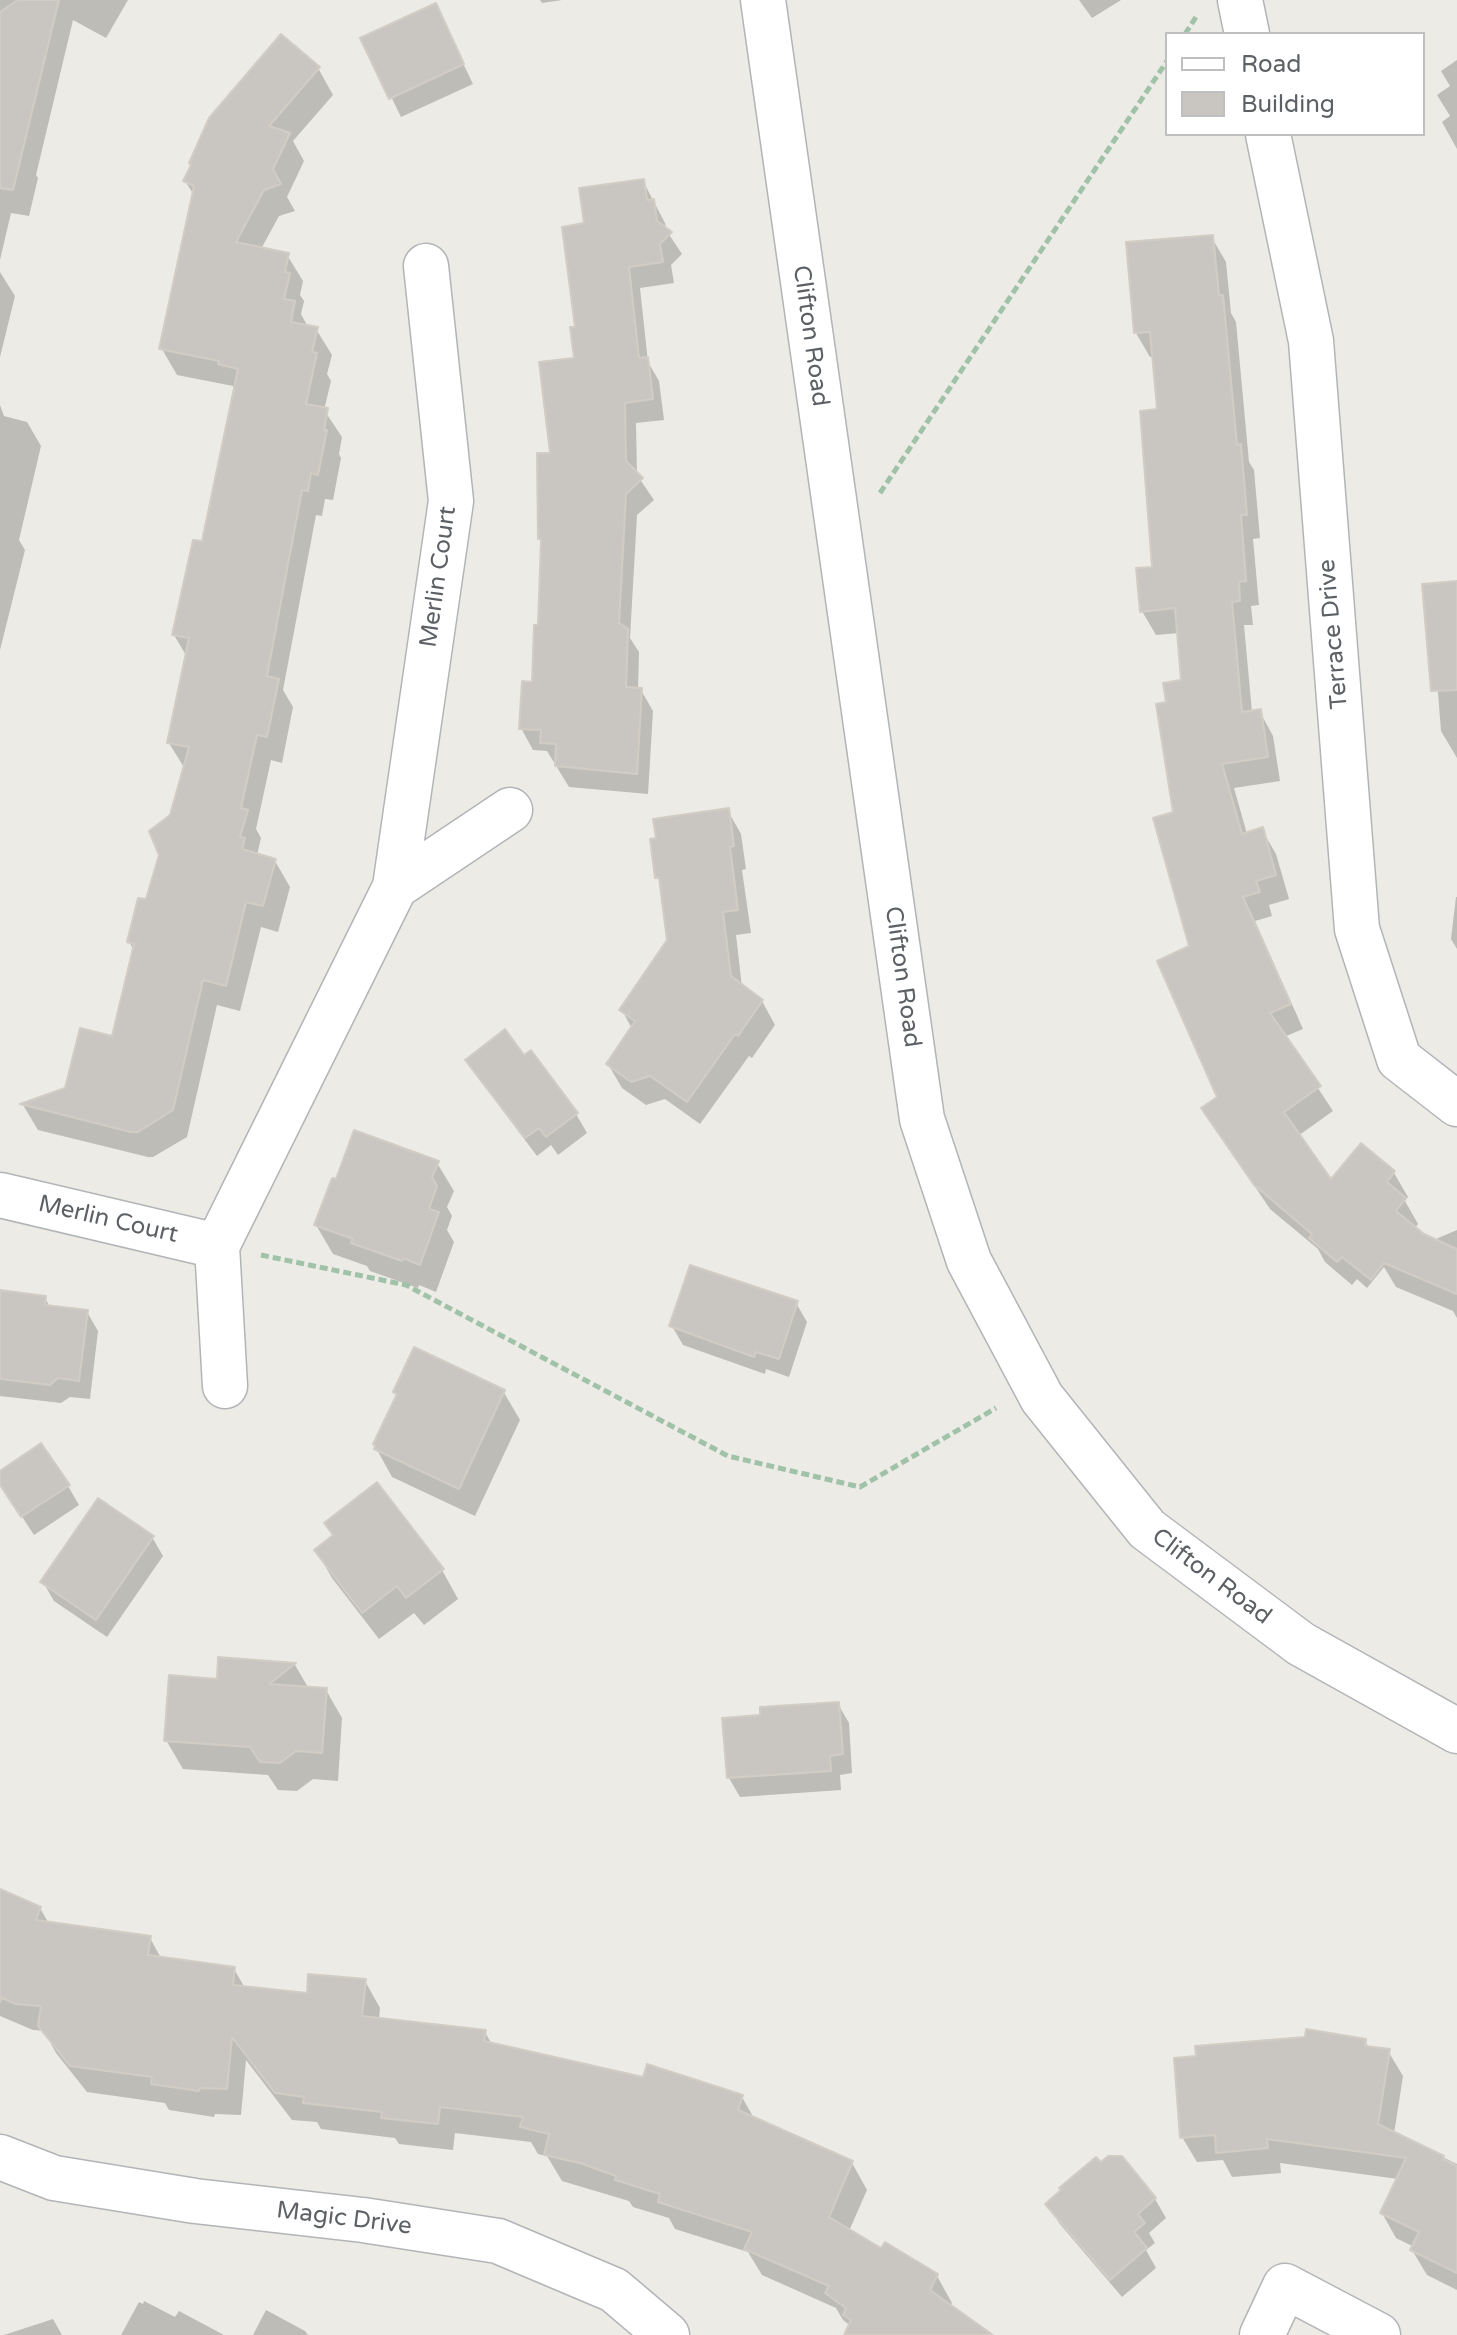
<!DOCTYPE html>
<style>
body{margin:0}
#map{position:relative;width:1457px;height:2335px;overflow:hidden;background:#edebe5;font-family:"Varela Round",sans-serif}
canvas{display:block}
.legend{position:absolute;left:1165px;top:32px;width:260px;height:104px;box-sizing:border-box;background:#fff;border:2px solid #bebfc1;margin:0;padding:10px 14px;list-style:none;font-size:24px;color:#5d6064}
.legend li{display:flex;align-items:center;gap:16px;height:40px}
.legend b{width:40px;border:2px solid #bebfc1}
</style>
<div id="map">
<canvas width="1457" height="2335"></canvas>
<ul class="legend">
<li><b style="height:10px;background:#fff"></b>Road</li>
<li><b style="height:22px;background:#c9c6c2"></b>Building</li>
</ul>
</div>
<script>
const c = document.querySelector('canvas').getContext('2d');
c.lineJoin = 'round';
function paint(path, color) { c.fillStyle = color; c.fill(path, 'evenodd'); }
const poly = rows => new Path2D(rows.map(r => 'M' + r).join(''));
function trace(path, color, width, dash) { c.strokeStyle = color; c.lineWidth = width; c.lineCap = dash ? 'butt' : 'round'; c.setLineDash(dash || []); c.stroke(path); }
function write(font, color, halo, rows, align = 'center') {
  c.font = font + ' "Varela Round",sans-serif'; c.lineWidth = 8; c.setLineDash([]); c.textBaseline = 'middle'; c.strokeStyle = halo; c.fillStyle = color; for (const [text, x, y, turn = 0] of rows) {
    c.save(); c.translate(x, y); c.rotate((+turn || 0) * Math.PI / 180); c.textAlign = isNaN(turn) ? turn : align; if (halo) c.strokeText(text, 0, 0); c.fillText(text, 0, 0); c.restore();
  }
}
paint(poly([
 [0,0,128,0,106,38,73,20,36,175,38,178,29,216,11,213,0,260],
 [540,0,562,0,542,3],
 [1079,0,1121,0,1092,18],
 [435,5,473,84,401,117,363,39],
 [1457,60,1457,149,1442,122,1450,116,1437,95,1450,86,1441,71],
 [318,68,333,95,293,141,304,161,287,197,295,211,279,216,261,249,287,255,303,281,300,295,304,301,301,314,308,327,316,329,332,355,327,374,331,381,324,410,342,437,339,454,341,458,333,500,325,499,322,516,316,515,283,690,293,707,282,763,271,760,256,829,261,838,257,855,275,861,290,887,278,932,261,927,240,1011,217,1005,187,1137,153,1157,148,1157,38,1130,23,1105,67,1089,113,1038,135,952,129,942,147,902,185,769,169,743,187,657,174,635,204,544,235,391,233,386,177,375,162,349,194,195,185,181],
 [643,181,665,223,666,230,682,254,671,265,674,283,640,288,648,362,659,381,664,420,636,423,637,475,654,500,637,515,630,638,639,652,638,690,641,690,653,711,648,794,569,787,547,751,533,750,521,728,534,684,540,627,543,544,540,538,552,455,576,359,586,225],
 [1212,238,1226,262,1231,313,1236,322,1249,462,1254,470,1260,538,1253,539,1259,605,1251,606,1253,625,1244,625,1252,712,1260,712,1273,736,1280,781,1234,788,1247,834,1262,830,1276,854,1289,899,1269,905,1272,916,1255,921,1303,1029,1284,1037,1333,1111,1298,1136,1331,1182,1361,1145,1394,1173,1408,1197,1405,1201,1418,1224,1391,1258,1457,1230,1457,1318,1453,1311,1396,1287,1384,1267,1367,1288,1357,1279,1352,1285,1325,1262,1318,1249,1270,1209,1203,1109,1220,1097,1192,948,1175,814,1169,704,1183,682,1179,633,1156,635,1142,611,1155,569,1159,411,1154,356,1150,357,1136,333],
 [0,272,15,296,0,357],
 [0,405,4,416,27,422,41,446,19,540,25,550,0,650],
 [1457,583,1457,758,1441,731,1434,642],
 [728,811,741,834,746,869,742,870,751,933,736,935,742,987,762,1001,775,1025,752,1058,749,1056,700,1124,665,1099,646,1105,622,1088,608,1064,632,1029,622,1010,669,941,662,885,657,877],
 [1456,897,1457,897,1457,949,1451,939],
 [524,1058,576,1114,587,1133,558,1155,551,1145,537,1156,479,1079,468,1061],
 [437,1163,454,1191,447,1207,452,1216,447,1230,454,1242,436,1292,419,1285,418,1288,370,1271,367,1266,333,1254,316,1225],
 [0,1292,45,1297,50,1308,87,1312,98,1331,90,1399,70,1397,61,1403,0,1396],
 [796,1303,807,1322,789,1377,766,1369,765,1374,683,1345,672,1326],
 [503,1391,520,1420,475,1516,392,1477,376,1448,398,1397,395,1392],
 [0,1473,68,1486,79,1505,34,1535,0,1483],
 [377,1485,442,1570,458,1599,424,1625,414,1613,379,1639,332,1578,316,1550,334,1537],
 [152,1537,163,1556,107,1637,54,1601,43,1582],
 [220,1659,295,1665,309,1689,326,1690,342,1718,338,1781,313,1779,297,1791,278,1790,268,1775,183,1769,166,1740,219,1681],
 [838,1704,849,1723,852,1773,840,1775,841,1790,740,1797,729,1778,763,1717],
 [0,1891,40,1908,49,1924,150,1938,161,1958,234,1969,245,1988,308,1995,365,1981,380,2008,379,2020,485,2032,492,2045,644,2080,742,2097,755,2120,852,2163,867,2190,849,2231,881,2251,937,2276,952,2303,950,2307,990,2335,847,2335,851,2326,843,2320,836,2308,762,2275,748,2252,675,2229,669,2218,633,2207,629,2201,562,2181,547,2156,538,2154,531,2142,455,2133,453,2150,399,2144,395,2138,321,2129,317,2122,292,2120,246,2060,241,2115,215,2114,214,2117,169,2110,165,2103,87,2092,56,2053,44,2031,33,2030,0,2016],
 [1365,2041,1369,2048,1388,2051,1403,2076,1394,2134,1457,2164,1457,2290,1427,2275,1412,2250,1414,2247,1396,2238,1382,2213,1398,2179,1280,2163,1281,2173,1232,2177,1223,2160,1197,2162,1182,2137],
 [1121,2158,1155,2199,1166,2218,1149,2233,1155,2243,1146,2250,1156,2268,1122,2297,1059,2223,1048,2204],
 [144,2301,175,2317,179,2311,224,2335,121,2335,139,2302,143,2304],
 [266,2310,305,2331,308,2335,253,2335],
 [53,2319,62,2335,4,2335]
]), '#0003');
const building = poly([
 [18,0,59,0,13,190,0,188,0,12,18,0],
 [436,3,464,64,389,99,360,38,436,3],
 [281,34,320,67,269,126,290,133,273,169,281,184,264,190,236,242,289,253,285,272,290,273,284,299,295,301,291,322,318,327,312,352,317,353,306,404,328,408,324,430,327,430,318,475,311,473,308,491,302,490,267,676,279,679,267,737,257,735,241,808,248,810,240,837,245,838,242,849,276,859,263,906,246,902,226,986,203,980,173,1110,138,1132,131,1132,20,1104,65,1088,80,1028,112,1036,134,944,127,942,138,898,146,899,159,855,149,831,170,815,189,747,167,743,189,638,172,635,193,540,202,541,238,369,218,364,219,361,159,349,194,186,183,181,191,165,189,163,209,118,281,34],
 [644,179,647,200,654,199,657,221,672,232,660,244,663,262,629,267,639,358,648,357,653,399,625,403,626,461,643,478,626,494,619,623,628,629,626,687,642,688,637,774,555,766,556,744,540,743,541,730,519,729,522,681,532,682,534,625,538,625,541,539,538,539,537,453,550,453,539,362,574,358,570,327,575,327,562,227,584,223,579,188,644,179],
 [1213,235,1219,295,1223,295,1237,445,1241,444,1247,515,1241,515,1246,581,1239,582,1240,601,1232,602,1242,712,1261,709,1268,757,1222,764,1242,834,1263,827,1276,875,1256,881,1260,892,1243,897,1291,1004,1270,1013,1321,1086,1284,1112,1331,1179,1361,1143,1395,1171,1387,1182,1406,1198,1396,1211,1424,1234,1457,1249,1457,1294,1384,1263,1371,1280,1342,1257,1337,1262,1309,1238,1312,1234,1254,1185,1201,1108,1217,1097,1157,961,1189,946,1153,818,1173,812,1156,704,1166,702,1163,683,1181,680,1175,608,1140,612,1136,568,1152,567,1140,411,1157,409,1150,332,1134,333,1126,242,1213,235],
 [1457,581,1457,690,1431,691,1422,584,1457,581],
 [729,808,734,846,730,847,738,910,723,912,731,976,763,1000,738,1036,735,1034,687,1102,650,1076,631,1082,606,1064,635,1021,619,1010,667,940,659,878,655,878,650,839,656,838,653,819,729,808],
 [505,1029,524,1055,531,1050,578,1113,546,1137,539,1128,525,1138,465,1060,505,1029],
 [354,1130,439,1161,432,1177,437,1186,429,1209,439,1212,420,1265,403,1258,402,1261,351,1243,353,1239,314,1225,332,1178,336,1179,354,1130],
 [690,1265,798,1301,779,1359,756,1352,754,1357,669,1326,690,1265],
 [0,1290,46,1296,45,1305,88,1310,79,1381,58,1378,50,1385,0,1379,0,1290],
 [414,1347,505,1390,459,1489,374,1449,375,1445,373,1444,397,1394,393,1392,414,1347],
 [41,1443,70,1485,21,1517,0,1485,0,1471,41,1443],
 [377,1482,444,1569,406,1598,397,1586,362,1613,314,1550,333,1535,324,1523,377,1482],
 [98,1498,154,1536,96,1620,40,1582,98,1498],
 [218,1657,296,1663,269,1684,327,1688,322,1753,296,1751,280,1763,260,1762,250,1747,164,1741,169,1675,217,1679,218,1657],
 [839,1702,843,1754,830,1756,831,1771,727,1778,722,1718,760,1715,760,1707,839,1702],
 [0,1889,41,1907,36,1920,151,1936,148,1955,235,1967,233,1985,307,1993,308,1974,366,1979,362,2016,486,2030,484,2041,643,2077,647,2064,743,2095,738,2110,853,2161,829,2217,881,2248,885,2242,938,2274,930,2290,993,2335,844,2335,851,2320,843,2315,846,2308,825,2293,829,2286,744,2249,752,2232,658,2202,660,2194,615,2180,616,2176,580,2163,544,2155,549,2134,520,2127,523,2117,440,2107,438,2124,381,2118,382,2112,303,2103,304,2097,275,2093,232,2037,227,2089,200,2088,199,2091,151,2084,152,2077,70,2066,38,2026,41,2006,16,2004,2,1998,0,2002,0,1889],
 [1306,2029,1366,2039,1365,2046,1390,2049,1378,2124,1444,2156,1443,2159,1457,2166,1457,2273,1410,2250,1419,2232,1380,2213,1406,2158,1267,2139,1268,2148,1216,2153,1215,2135,1180,2138,1174,2058,1196,2056,1195,2046,1305,2037,1306,2029],
 [1108,2156,1122,2156,1156,2198,1138,2214,1145,2223,1134,2232,1147,2248,1110,2280,1045,2204,1061,2190,1059,2188,1096,2157,1101,2162,1108,2156]
]);
paint(building, '#c9c6c2');
trace(building, '#d1cdc4', 2);
const minor = poly([
 [763,0,922,1119,969,1261,1042,1398,1147,1529,1301,1644,1457,1731],
 [1240,0,1247,34],
 [1268,134,1311,341,1357,929,1399,1059,1457,1104],
 [395,887,510,810],
 [0,1195,217,1246,395,887,451,501,426,266],
 [217,1246,225,1386],
 [0,2157,54,2178,195,2201,363,2220,498,2241,614,2290,667,2335],
 [1262,2335,1285,2286,1378,2335]
]);
trace(minor, '#b2b5b8', 47);
trace(poly([
 [1185,34,1198,14],
 [880,493,1167,61],
 [261,1255,406,1285,728,1456,860,1487,996,1408]
]), '#9fc2a9', 5, [8, 4]);
trace(minor, '#fff', 44);
write('24px', '#5d6064', '#fff', [
 ["Clifton Road",810,336,82],
 ["Merlin Court",439,577,-82],
 ["Terrace Drive",1334,634,-95],
 ["Clifton Road",902,977,82],
 ["Merlin Court",108,1220,13],
 ["Clifton Road",1211,1577,37],
 ["Magic Drive",344,2219,7]
]);
</script>
